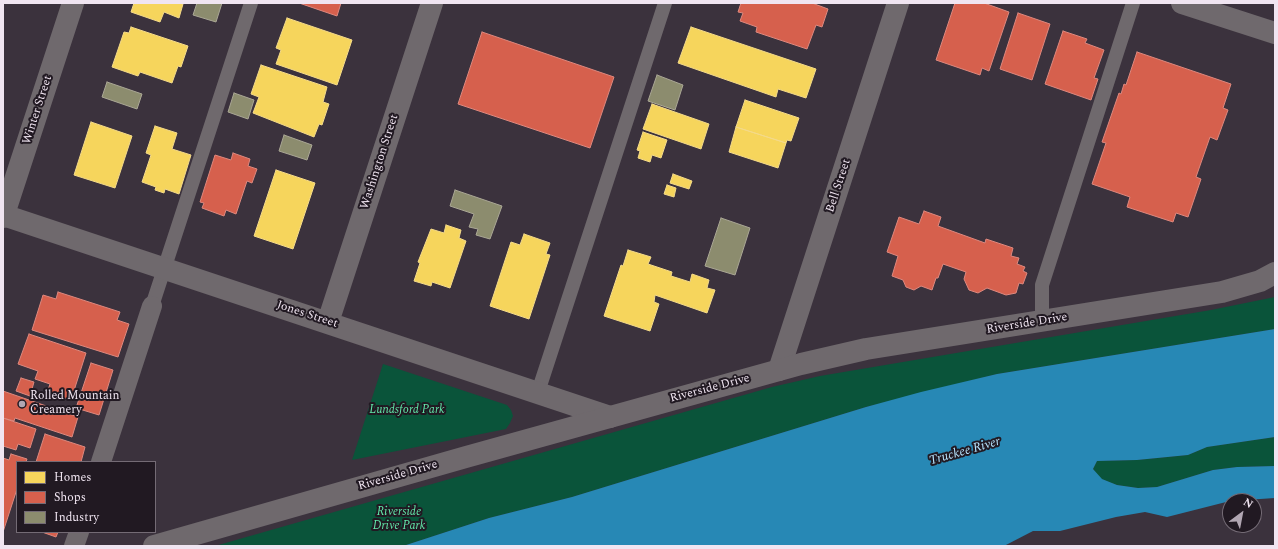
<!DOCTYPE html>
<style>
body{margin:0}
#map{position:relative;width:1278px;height:549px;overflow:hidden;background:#3b323d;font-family:Spectral,serif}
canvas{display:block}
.frame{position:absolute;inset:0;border:4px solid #f0e5f1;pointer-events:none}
.legend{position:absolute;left:16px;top:461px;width:140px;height:72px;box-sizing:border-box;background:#211922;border:1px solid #746b75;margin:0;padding:5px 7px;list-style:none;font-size:12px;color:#f0e5f1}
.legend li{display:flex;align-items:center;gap:8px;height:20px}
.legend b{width:20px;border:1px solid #746b75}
.north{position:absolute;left:1222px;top:493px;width:40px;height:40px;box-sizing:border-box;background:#211922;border:1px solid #746b75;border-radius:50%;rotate:32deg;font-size:11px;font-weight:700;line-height:16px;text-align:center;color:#f0e5f1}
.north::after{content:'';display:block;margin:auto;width:14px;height:18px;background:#b1a6b2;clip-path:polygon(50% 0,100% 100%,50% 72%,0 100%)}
</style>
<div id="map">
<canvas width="1278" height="549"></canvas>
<div class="frame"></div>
<ul class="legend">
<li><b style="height:11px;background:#f6d55c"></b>Homes</li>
<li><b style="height:11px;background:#d6604d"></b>Shops</li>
<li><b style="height:11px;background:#8c8c6e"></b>Industry</li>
</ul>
<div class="north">N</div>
</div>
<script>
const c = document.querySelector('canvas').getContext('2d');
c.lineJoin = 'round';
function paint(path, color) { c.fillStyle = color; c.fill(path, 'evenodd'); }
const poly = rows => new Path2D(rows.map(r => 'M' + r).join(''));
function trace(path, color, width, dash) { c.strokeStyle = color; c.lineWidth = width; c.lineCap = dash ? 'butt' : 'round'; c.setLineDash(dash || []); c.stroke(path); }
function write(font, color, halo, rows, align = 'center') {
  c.font = font + ' Spectral,serif'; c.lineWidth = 4; c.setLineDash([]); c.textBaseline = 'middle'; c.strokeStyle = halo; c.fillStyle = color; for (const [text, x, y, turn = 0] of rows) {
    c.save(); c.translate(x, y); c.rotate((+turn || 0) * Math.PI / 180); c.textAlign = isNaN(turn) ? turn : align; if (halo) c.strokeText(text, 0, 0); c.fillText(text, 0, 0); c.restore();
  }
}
paint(poly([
 [1275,297,1275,329,997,374,866,407,572,497,489,518,403,546,215,546,772,387,820,376,1211,310],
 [383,364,507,405,511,410,513,416,510,423,506,429,352,460],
 [1275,437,1275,466,1237,467,1213,470,1157,487,1138,488,1117,485,1101,479,1093,469,1097,461,1137,460,1188,455,1207,447]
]), '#0a543a');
paint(poly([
 [1275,329,1275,437,1207,447,1188,455,1137,460,1097,461,1093,469,1102,479,1117,485,1138,488,1157,487,1213,470,1237,467,1275,466,1275,498,1230,501,1167,517,1145,512,1116,517,1060,531,1033,531,1004,546,403,546,489,518,572,497,866,407,921,392,997,374]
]), '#2788b5');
const homes = poly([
 [134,3,180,3,183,4,179,18,164,12,160,22,131,12,134,3],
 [287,18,352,40,337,85,276,64,281,50,276,48,287,18],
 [131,27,188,46,181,67,178,66,172,83,140,72,138,76,112,67,124,32,129,33,131,27],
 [691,27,816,69,806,98,778,89,776,97,678,63,691,27],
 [261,65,327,87,323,102,329,104,322,125,319,124,314,137,253,113,259,97,251,94,261,65],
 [745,100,799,118,791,141,787,140,786,143,736,127,745,100],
 [652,104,709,124,701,149,643,129,652,104],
 [91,122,132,136,115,188,74,175,91,122],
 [155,126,177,133,172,149,191,155,179,194,165,189,164,193,155,190,156,187,142,182,151,155,146,153,155,126],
 [736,127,786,143,778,168,729,152,736,127],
 [643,132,667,140,661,158,652,155,650,162,638,158,640,151,637,150,643,132],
 [276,170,315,183,293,249,254,236,276,170],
 [673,174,692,181,689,189,670,183,673,174],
 [667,185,676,188,674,197,664,194,667,185],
 [446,225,461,230,459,238,466,241,450,288,432,282,431,286,414,281,420,263,418,262,431,229,444,233,446,225],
 [524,234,550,243,546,254,550,255,529,319,490,306,511,242,520,245,524,234],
 [628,250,651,257,648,264,672,272,671,276,690,282,692,274,709,280,707,288,715,290,707,313,655,295,654,302,659,304,650,331,604,316,621,265,623,266,628,250]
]);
paint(homes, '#f6d55c');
trace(homes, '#f4da89', 1);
const shops = poly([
 [299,3,341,3,337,16,299,3],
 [741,3,812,3,828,9,822,27,816,25,807,49,756,32,757,27,740,21,743,13,738,12,741,3],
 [955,3,984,3,1009,12,989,71,982,68,980,75,936,60,955,3],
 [1018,13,1050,24,1032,80,1000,69,1018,13],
 [1063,31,1087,39,1085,43,1104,50,1094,78,1098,79,1091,100,1045,84,1063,31],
 [482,32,614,77,590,148,458,104,482,32],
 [1137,52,1231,84,1223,108,1228,110,1217,140,1210,137,1196,177,1201,179,1188,217,1176,213,1173,222,1127,207,1130,197,1092,184,1106,143,1102,142,1119,93,1121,94,1124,84,1126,85,1137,52],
 [233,153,250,159,248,166,257,169,252,183,247,181,236,214,226,210,224,216,202,208,204,203,200,202,215,155,231,160,233,153],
 [924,211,941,217,938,226,985,243,986,239,1013,248,1011,256,1019,258,1017,264,1025,267,1023,271,1027,273,1023,284,1019,283,1016,293,1006,295,987,288,978,293,969,290,964,279,966,272,943,264,938,278,936,278,932,290,921,286,914,290,906,287,903,280,892,276,898,256,887,252,899,217,919,224,924,211],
 [58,292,120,312,117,320,129,324,118,357,32,330,43,295,56,299,58,292],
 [29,334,86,353,71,400,47,393,50,384,35,379,38,371,18,364,29,334],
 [91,363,113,370,99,415,76,408,91,363],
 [21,378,34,382,30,396,16,391,21,378],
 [3,391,78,417,72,437,15,418,14,421,3,418,3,391],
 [3,418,36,429,30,448,18,444,16,450,3,446,3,418],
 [45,434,85,447,81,462,36,462,45,434],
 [11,454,27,459,26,462,17,462,17,489,3,532,3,458,9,460,11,454],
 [42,532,58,532,56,537,42,532]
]);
paint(shops, '#d6604d');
trace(shops, '#de887e', 1);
const industry = poly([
 [197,3,222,3,216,22,193,15,197,3],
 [657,75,683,85,675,110,648,101,657,75],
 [107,82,142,94,137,109,102,97,107,82],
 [234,93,254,100,248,119,228,112,234,93],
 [284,135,312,145,307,160,279,151,284,135],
 [455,190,502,206,490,239,476,235,478,229,469,227,474,214,450,206,455,190],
 [721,218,750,228,735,275,705,266,721,218]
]);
paint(industry, '#8c8c6e');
trace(industry, '#aaa795', 1);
trace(poly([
 [152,306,251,3],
 [1042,322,1042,285,1133,3],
 [538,392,665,3]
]), '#6f696d', 14);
trace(poly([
 [101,462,152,306],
 [74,546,79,532]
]), '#6f696d', 20);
trace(poly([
 [3,215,610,417],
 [3,217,73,3],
 [328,322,432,3],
 [779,370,898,3]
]), '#6f696d', 22);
trace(poly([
 [1182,3,1275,33],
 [154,546,466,457,801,364,866,349,1222,292,1260,281,1275,273]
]), '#6f696d', 22);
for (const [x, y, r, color] of [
 [22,404,4,"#b1a6b2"]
]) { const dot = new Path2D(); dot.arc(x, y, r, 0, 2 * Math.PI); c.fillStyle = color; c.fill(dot); trace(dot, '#211922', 1.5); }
write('12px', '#f0e5f1', '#211922', [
 ["Winter Street",38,110,-72],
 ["Washington Street",380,162,-72],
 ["Bell Street",839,186,-72],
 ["Jones Street",307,315,18],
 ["Riverside Drive",1027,324,-9],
 ["Riverside Drive",710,389,-15],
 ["Riverside Drive",398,476,-16]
]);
write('12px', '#f0e5f1', '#211922', [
 ["Rolled Mountain",30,397],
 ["Creamery",30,411]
], 'left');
write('italic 12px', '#63e8aa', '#211922', [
 ["Lundsford Park",407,411],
 ["Riverside",399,513],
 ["Drive Park",399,527]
]);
write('italic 13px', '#b8e5ff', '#211922', [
 ["Truckee River",965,452,-16]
]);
</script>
